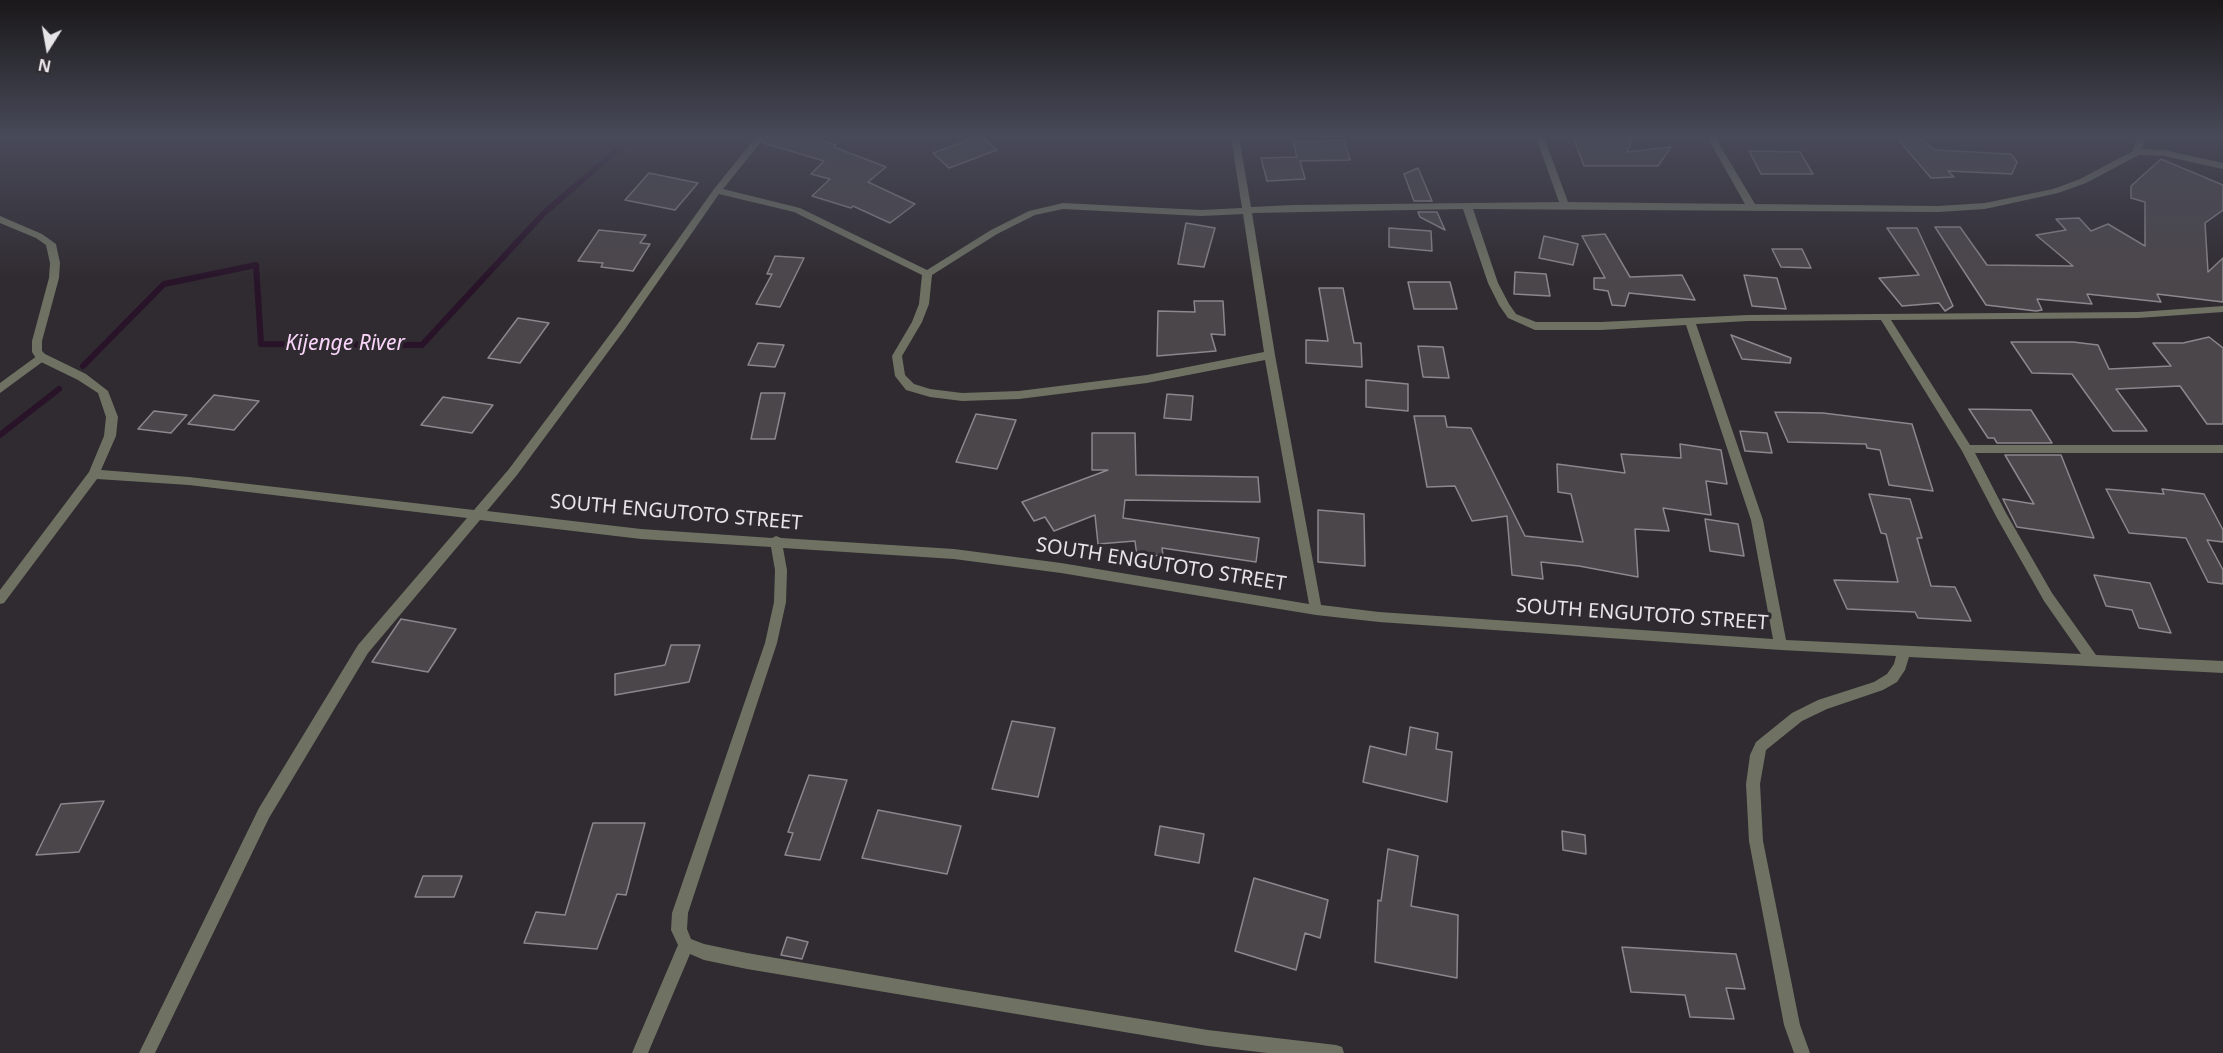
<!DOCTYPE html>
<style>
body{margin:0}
#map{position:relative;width:2223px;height:1053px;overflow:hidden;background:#302b30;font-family:"Noto Sans",sans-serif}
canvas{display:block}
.north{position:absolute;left:18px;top:18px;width:60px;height:60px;-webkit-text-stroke:4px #302b30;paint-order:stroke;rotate:191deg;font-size:16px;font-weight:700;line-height:24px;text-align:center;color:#e6e4e6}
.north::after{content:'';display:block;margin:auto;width:21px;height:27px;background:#e6e4e6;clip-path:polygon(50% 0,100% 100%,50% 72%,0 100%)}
</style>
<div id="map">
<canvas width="2223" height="1053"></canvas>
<div class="north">N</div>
</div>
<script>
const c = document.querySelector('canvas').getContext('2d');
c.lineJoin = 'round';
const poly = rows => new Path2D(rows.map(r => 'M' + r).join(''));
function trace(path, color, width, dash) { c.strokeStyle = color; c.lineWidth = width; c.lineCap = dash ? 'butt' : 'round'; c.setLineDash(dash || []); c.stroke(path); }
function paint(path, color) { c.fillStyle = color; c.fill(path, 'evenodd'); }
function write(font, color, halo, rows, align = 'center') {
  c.font = font + ' "Noto Sans",sans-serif'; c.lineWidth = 6; c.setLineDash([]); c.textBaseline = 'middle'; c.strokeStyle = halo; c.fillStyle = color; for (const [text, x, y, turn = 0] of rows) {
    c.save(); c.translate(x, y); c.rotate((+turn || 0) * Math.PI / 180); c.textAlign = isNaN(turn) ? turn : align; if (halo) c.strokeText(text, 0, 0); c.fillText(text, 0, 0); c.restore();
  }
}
trace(poly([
 [83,366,164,284,256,265,261,344,422,345,543,214,632,137],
 [0,435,59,389]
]), '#281329', 6);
const building = poly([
 [767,137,809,137,836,145,834,147,886,167,868,182,915,204,890,223,853,206,851,208,812,196,830,179,811,174,824,161,763,143,767,137],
 [977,137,982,137,997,150,949,168,933,153,977,137],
 [1573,137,1633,137,1627,152,1671,147,1658,166,1584,166,1573,137],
 [1896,137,1920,137,1934,150,2011,154,2017,162,2012,174,1948,171,1954,177,1931,178,1896,137],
 [1344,140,1350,160,1300,161,1305,179,1267,181,1261,158,1297,157,1293,141,1344,140],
 [1749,151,1800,152,1813,174,1761,174,1749,151],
 [2161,159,2223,185,2223,210,2205,223,2208,272,2223,258,2223,302,2157,294,2161,302,2087,294,2092,304,2037,299,2042,310,2036,311,1986,305,1935,227,1960,227,1987,265,2073,266,2036,235,2066,230,2056,219,2079,218,2091,231,2108,224,2145,246,2145,202,2131,198,2131,186,2161,159],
 [1418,168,1432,201,1414,201,1404,174,1418,168],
 [649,173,698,183,675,210,625,200,649,173],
 [1418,212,1437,212,1445,230,1420,217,1418,212],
 [1186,223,1215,228,1204,267,1178,264,1186,223],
 [1389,228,1431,231,1432,251,1389,247,1389,228],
 [1887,228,1917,228,1953,306,1945,311,1939,303,1902,306,1879,278,1919,275,1887,228],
 [599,230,646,235,640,243,650,244,633,271,601,267,603,263,578,261,599,230],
 [1605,234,1630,277,1682,275,1695,300,1629,293,1625,306,1612,305,1608,291,1594,289,1594,278,1605,278,1582,236,1605,234],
 [1544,236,1578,244,1573,265,1539,258,1544,236],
 [1772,249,1802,249,1811,268,1781,267,1772,249],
 [775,256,804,258,780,307,756,304,772,274,767,274,775,256],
 [1515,272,1546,274,1550,296,1514,294,1515,272],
 [1744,275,1777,278,1786,309,1752,306,1744,275],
 [1408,282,1450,282,1457,309,1414,309,1408,282],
 [1319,288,1343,288,1354,343,1361,343,1362,367,1306,363,1306,340,1328,341,1319,288],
 [1194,301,1223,301,1225,335,1211,334,1216,351,1157,356,1158,311,1195,312,1194,301],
 [518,318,549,323,520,363,488,358,518,318],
 [1731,335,1791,358,1790,363,1742,359,1731,335],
 [2209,337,2223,348,2223,424,2207,424,2180,386,2116,389,2147,431,2113,431,2072,374,2032,373,2011,342,2073,342,2098,345,2109,369,2171,366,2153,343,2183,343,2209,337],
 [758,343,784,345,775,367,748,365,758,343],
 [1418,346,1443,347,1449,378,1423,377,1418,346],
 [1366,380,1408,384,1408,411,1366,407,1366,380],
 [761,393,785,393,775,439,751,439,761,393],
 [1167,394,1193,396,1191,420,1164,418,1167,394],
 [214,395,259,401,234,430,188,424,214,395],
 [443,397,493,405,472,433,421,425,443,397],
 [1969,409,2031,410,2052,443,1997,443,1994,438,1988,438,1969,409],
 [154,411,187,415,171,433,138,429,154,411],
 [1775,412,1823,413,1912,424,1933,491,1889,485,1880,450,1867,448,1866,444,1788,442,1775,412],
 [976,414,1016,420,997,469,956,462,976,414],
 [1414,416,1445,416,1447,427,1471,428,1525,536,1583,542,1571,494,1558,492,1557,464,1625,473,1621,454,1681,458,1680,444,1721,450,1727,484,1706,481,1711,515,1663,508,1669,531,1635,529,1638,577,1579,566,1541,562,1543,579,1512,575,1507,516,1472,521,1455,486,1427,487,1414,416],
 [1740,431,1767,433,1772,453,1745,451,1740,431],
 [1092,433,1135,433,1136,475,1258,477,1260,502,1125,500,1123,518,1259,538,1256,562,1162,548,1163,555,1137,557,1135,541,1098,544,1095,515,1054,531,1045,517,1034,521,1022,502,1108,470,1092,470,1092,433],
 [2005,455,2061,455,2094,538,2017,527,2003,499,2034,504,2005,455],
 [2106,489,2164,494,2162,489,2204,494,2223,530,2223,542,2207,540,2223,570,2223,584,2208,582,2186,538,2129,533,2106,489],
 [1869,494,1910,499,1922,538,1917,538,1931,586,1955,587,1971,621,1918,618,1915,612,1847,609,1834,580,1898,582,1886,534,1881,533,1869,494],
 [1318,510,1364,514,1365,566,1318,562,1318,510],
 [1705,519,1738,524,1744,556,1710,551,1705,519],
 [2094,575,2150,583,2171,633,2139,628,2132,610,2106,606,2094,575],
 [401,619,456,629,428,672,372,662,401,619],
 [671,645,700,645,689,682,615,695,615,674,665,665,671,645],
 [1012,721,1055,728,1038,797,992,789,1012,721],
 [1410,727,1438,733,1436,749,1452,752,1447,802,1363,782,1370,746,1406,755,1410,727],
 [809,775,847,780,820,860,785,855,793,833,788,832,809,775],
 [104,801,79,852,36,855,61,804,104,801],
 [878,810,961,826,947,874,862,858,878,810],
 [593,823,645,823,626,895,617,894,597,949,524,943,536,912,565,915,593,823],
 [1160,826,1204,834,1199,863,1155,855,1160,826],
 [1562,831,1585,835,1586,854,1563,850,1562,831],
 [1388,849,1418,856,1411,906,1458,915,1457,978,1375,962,1378,900,1381,901,1388,849],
 [423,876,462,876,454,897,415,897,423,876],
 [1254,878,1328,900,1320,938,1305,933,1296,970,1235,951,1254,878],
 [787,937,808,942,802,959,781,955,787,937],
 [1622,947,1736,954,1745,989,1726,988,1734,1019,1690,1017,1685,995,1631,992,1622,947]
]);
paint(building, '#4b464a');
trace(building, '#8c878c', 1.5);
paint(poly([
 [41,353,46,357,45,360,0,393,0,383,41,353]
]), '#6f7263');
paint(poly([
 [756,137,765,137,723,189,800,208,927,270,991,230,1029,211,1063,203,1201,210,1242,208,1231,137,1239,137,1251,207,1293,205,1559,202,1536,137,1544,137,1568,202,1745,204,1707,137,1715,137,1755,204,1938,206,1985,203,2053,189,2080,179,2133,151,2137,137,2145,137,2142,149,2164,150,2223,163,2223,169,2164,156,2139,155,2086,183,2058,193,1985,209,1938,212,1473,209,1498,283,1509,304,1516,314,1536,322,1601,322,1748,315,2138,312,2223,306,2223,312,2138,318,1891,320,1970,445,2223,445,2223,453,1975,453,2006,513,2052,593,2096,655,2223,661,2223,673,1909,657,1905,670,1897,682,1883,690,1827,709,1802,721,1766,750,1760,784,1763,841,1800,1025,1810,1053,1794,1053,1784,1025,1749,841,1746,784,1750,755,1756,742,1792,713,1818,700,1874,682,1887,674,1894,664,1896,656,1781,650,1379,622,1316,615,1061,573,954,559,783,548,787,570,786,602,777,643,688,913,687,929,691,939,704,944,747,953,944,987,1208,1030,1336,1045,1342,1047,1344,1053,1267,1053,1208,1046,747,969,704,960,690,954,648,1053,632,1053,678,945,671,930,672,913,765,643,774,602,775,570,771,547,641,539,480,520,368,653,269,818,155,1053,139,1053,259,808,358,645,467,518,189,485,97,479,4,603,0,604,0,590,89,472,104,436,106,417,98,393,78,380,37,360,32,352,32,341,49,278,50,263,46,245,36,238,0,223,0,216,42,234,56,244,60,263,59,278,42,341,42,351,45,354,86,374,108,391,118,417,116,436,101,470,189,477,474,510,509,469,617,325,714,189,756,137],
 [719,194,794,212,922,275,919,304,912,322,892,356,895,376,906,390,930,397,962,401,1019,399,1147,383,1265,360,1309,604,1061,563,954,549,781,538,776,536,772,538,641,529,487,511,517,475,625,329,719,194],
 [1063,209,1201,216,1243,214,1264,352,1147,375,1019,391,962,393,930,389,914,384,905,375,902,356,922,322,929,304,932,275,997,234,1035,215,1063,209],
 [1463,209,1488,283,1499,305,1508,318,1535,330,1601,330,1686,325,1751,520,1773,639,1379,612,1321,605,1275,355,1252,213,1463,209],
 [1881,320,1962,451,1997,518,2044,601,2081,654,1786,640,1763,520,1696,324,1748,321,1881,320]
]), '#6f7263');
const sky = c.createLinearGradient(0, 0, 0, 284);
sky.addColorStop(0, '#1a181a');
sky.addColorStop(0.48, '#484a59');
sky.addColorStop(1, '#484a5900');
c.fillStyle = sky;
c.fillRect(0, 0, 2223, 284);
write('20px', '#e6e4e6', '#302b30', [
 ["SOUTH ENGUTOTO STREET",676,513,5],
 ["SOUTH ENGUTOTO STREET",1161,565,9],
 ["SOUTH ENGUTOTO STREET",1642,615,4]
]);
write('italic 21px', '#fbd6fb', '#302b30', [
 ["Kijenge River",345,344]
]);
</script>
